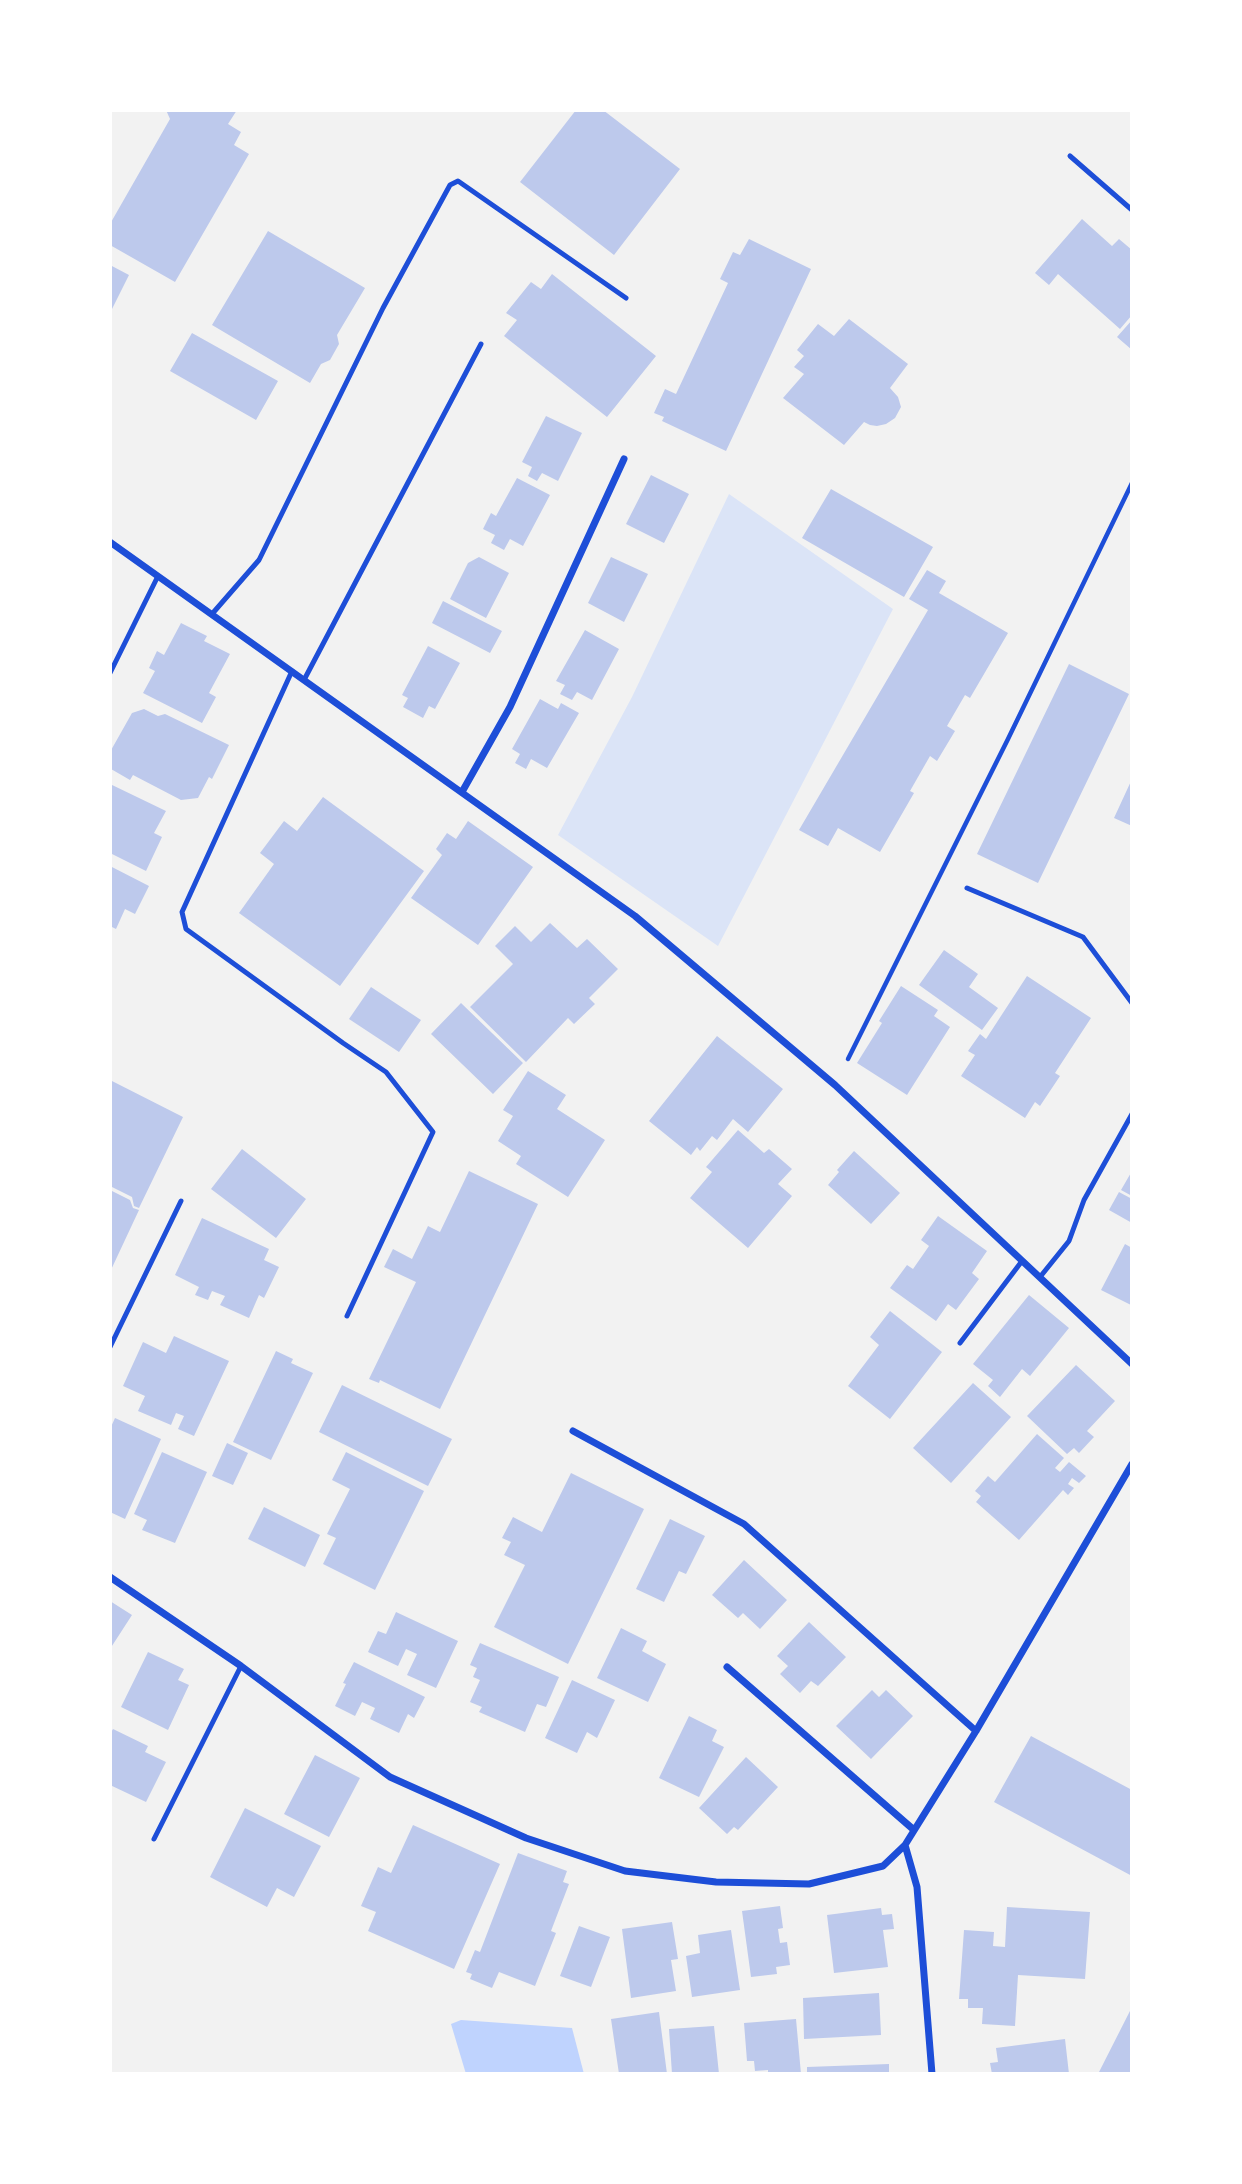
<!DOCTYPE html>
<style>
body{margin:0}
#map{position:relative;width:1242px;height:2184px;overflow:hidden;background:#f2f2f2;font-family:"Crimson Pro",serif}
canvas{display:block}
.frame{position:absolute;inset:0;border:112px solid #fff;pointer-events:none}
</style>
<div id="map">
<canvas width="1242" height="2184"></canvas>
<div class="frame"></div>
</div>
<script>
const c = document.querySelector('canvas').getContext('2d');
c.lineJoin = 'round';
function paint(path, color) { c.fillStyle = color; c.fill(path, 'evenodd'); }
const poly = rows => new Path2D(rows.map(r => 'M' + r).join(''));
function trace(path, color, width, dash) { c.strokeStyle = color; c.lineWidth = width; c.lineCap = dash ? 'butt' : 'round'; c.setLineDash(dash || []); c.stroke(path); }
paint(poly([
 [729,494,893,609,718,946,558,835,632,697]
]), '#dbe4f7');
paint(poly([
 [461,2020,572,2028,584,2074,466,2074,451,2024]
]), '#bfd3fe');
paint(poly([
 [166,110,237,110,228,124,241,132,234,145,249,154,175,282,110,245,110,224,170,119],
 [576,110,603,110,680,169,614,255,520,182],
 [1082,219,1112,246,1119,239,1132,250,1132,315,1120,329,1058,274,1049,285,1035,273],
 [268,231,365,288,337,335,339,344,330,360,321,364,310,383,212,325],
 [749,239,811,269,726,451,662,421,664,417,654,413,665,389,676,394,728,283,720,279,733,252,740,255],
 [110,265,129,275,110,313],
 [552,274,656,356,607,417,504,336,517,320,506,313,531,282,541,289],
 [849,319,908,364,890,388,898,397,901,407,895,418,886,424,877,426,870,425,864,422,844,445,783,398,804,374,794,367,804,356,797,350,818,324,834,336],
 [1132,320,1132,350,1117,337],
 [192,333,278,381,256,420,170,371],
 [546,416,582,433,558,481,542,473,537,481,528,476,532,467,522,462],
 [651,475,689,494,664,543,626,524],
 [517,478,550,495,523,546,510,539,504,550,491,543,495,535,483,529,491,513,496,516],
 [831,489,933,547,904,597,802,538],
 [479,557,509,573,486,618,450,599,468,563],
 [611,557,648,574,624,622,588,603],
 [927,570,946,581,939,593,1008,633,970,698,965,695,947,726,955,731,937,761,930,756,910,791,914,793,880,852,838,828,828,846,799,830,928,610,909,599],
 [443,601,502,631,490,653,432,623],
 [181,623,207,636,204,641,230,654,209,693,216,697,202,723,143,693,155,671,149,668,157,651,164,655],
 [585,630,619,649,592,700,577,692,572,700,560,694,565,685,556,681],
 [428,646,460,663,435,709,429,706,423,718,403,707,408,698,402,695],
 [1069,664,1129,694,1038,883,977,854],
 [540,699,558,709,561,703,579,713,547,768,531,759,526,769,515,763,520,754,512,749],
 [144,709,158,716,165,714,229,745,212,779,209,777,198,798,181,800,133,775,130,780,111,769,110,752,132,713],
 [1132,779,1132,826,1114,818],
 [110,784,166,811,154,833,162,837,146,871,110,853],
 [323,797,424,871,340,986,239,913,274,864,260,853,284,821,297,831],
 [468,821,533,867,478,945,411,898,442,855,436,849,447,833,456,839],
 [110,866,149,886,135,914,125,909,116,929,110,926],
 [550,923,577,948,587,939,618,969,589,998,595,1004,574,1024,568,1018,526,1062,470,1007,513,964,495,946,515,926,531,942],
 [944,950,978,974,969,987,998,1008,982,1030,919,985],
 [1027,976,1091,1018,1055,1073,1060,1076,1040,1106,1035,1102,1025,1118,961,1076,975,1055,968,1051,980,1034,986,1039],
 [901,986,938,1010,934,1016,950,1027,907,1095,857,1063,882,1023,879,1021],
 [371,987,421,1020,399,1052,349,1019],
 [461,1003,523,1063,493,1094,431,1034],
 [717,1036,783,1089,748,1132,733,1119,717,1140,712,1136,700,1151,697,1147,691,1155,649,1121],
 [528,1071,566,1095,557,1109,605,1140,568,1197,516,1164,521,1156,498,1141,513,1116,503,1110],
 [110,1080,183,1117,139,1208,134,1206,132,1197,110,1186],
 [738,1130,764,1153,769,1149,792,1169,778,1184,792,1196,748,1248,690,1198,712,1172,706,1167],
 [242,1149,306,1199,276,1238,211,1189],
 [854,1151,900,1193,871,1224,828,1185,839,1172,837,1170],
 [469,1171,538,1204,440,1409,380,1380,379,1383,369,1379,416,1282,384,1267,393,1249,412,1259,428,1226,440,1232],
 [1132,1171,1132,1196,1121,1190],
 [110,1190,130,1200,133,1208,139,1210,110,1272],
 [1119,1192,1132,1199,1132,1223,1109,1210],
 [938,1216,987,1251,972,1273,979,1279,956,1310,948,1304,936,1321,890,1288,907,1265,913,1269,929,1246,921,1240],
 [202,1218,269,1249,264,1260,279,1267,264,1298,259,1295,249,1318,220,1305,225,1296,212,1291,208,1300,195,1295,199,1287,175,1275],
 [1125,1244,1132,1248,1131,1305,1101,1290],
 [1029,1295,1069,1328,1030,1376,1022,1369,1000,1397,988,1386,993,1380,973,1364],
 [890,1311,942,1352,890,1419,848,1386,879,1345,870,1337],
 [174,1336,229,1361,194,1436,178,1429,184,1416,176,1413,171,1425,138,1411,145,1396,123,1386,143,1342,166,1353],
 [276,1351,293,1359,291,1363,313,1373,271,1460,233,1442],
 [1076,1365,1115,1401,1087,1431,1094,1437,1079,1453,1074,1448,1067,1454,1027,1416],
 [973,1383,1011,1417,951,1483,913,1448],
 [342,1385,452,1439,428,1486,319,1432],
 [115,1418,161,1439,125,1519,110,1512,110,1429],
 [1037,1434,1064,1458,1055,1468,1060,1472,1069,1462,1086,1476,1079,1483,1072,1478,1068,1484,1074,1488,1068,1495,1063,1490,1019,1540,976,1502,981,1496,975,1491,988,1476,995,1482],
 [227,1443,248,1453,233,1485,212,1476],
 [162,1452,207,1472,175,1543,142,1530,147,1520,134,1514],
 [346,1452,424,1491,375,1590,323,1564,336,1538,327,1534,350,1489,332,1480],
 [571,1473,644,1509,568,1664,494,1627,525,1565,504,1555,511,1542,502,1538,513,1517,542,1532],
 [264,1507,320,1535,305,1567,248,1539],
 [670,1519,705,1536,686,1574,679,1571,664,1602,636,1589],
 [744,1560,787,1600,760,1629,743,1613,738,1618,712,1595],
 [110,1601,132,1615,110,1649],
 [396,1612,458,1641,436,1688,407,1675,417,1654,406,1649,398,1666,368,1652,378,1631,386,1634],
 [809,1622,846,1657,818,1686,811,1681,800,1693,780,1674,788,1666,777,1656],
 [621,1628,647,1641,642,1651,666,1664,648,1702,597,1678],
 [480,1643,559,1677,546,1707,537,1704,525,1732,479,1712,482,1707,470,1702,480,1680,473,1677,477,1668,470,1665],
 [148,1652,184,1669,178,1680,189,1685,168,1730,121,1707],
 [354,1662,425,1697,414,1718,408,1714,399,1733,370,1719,375,1708,362,1702,355,1716,335,1706,346,1684,343,1683],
 [572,1680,615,1700,597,1738,587,1732,577,1753,545,1738],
 [872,1690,879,1697,886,1690,913,1716,871,1759,836,1726],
 [689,1716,717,1730,712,1741,724,1747,699,1797,659,1778],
 [113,1729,148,1746,145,1752,166,1762,146,1802,110,1785,110,1734],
 [1031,1736,1132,1790,1132,1876,994,1802],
 [315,1755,360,1778,329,1837,284,1814],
 [746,1757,778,1787,738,1830,734,1827,727,1834,699,1808],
 [245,1808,321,1846,294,1897,277,1888,267,1907,210,1877],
 [413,1825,500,1864,454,1969,368,1931,376,1912,361,1906,378,1867,391,1873],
 [518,1853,567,1871,563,1882,569,1884,551,1931,556,1933,535,1986,499,1972,492,1988,470,1979,472,1974,466,1972,475,1950,480,1952],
 [780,1906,783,1928,778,1929,780,1943,787,1942,790,1965,776,1967,777,1974,751,1977,742,1911],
 [1007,1907,1090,1912,1085,1979,1018,1975,1015,2026,982,2024,983,2008,968,2008,968,1999,959,1999,964,1930,994,1932,993,1946,1005,1947],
 [881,1908,882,1915,892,1914,894,1929,883,1930,888,1967,834,1973,827,1915],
 [672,1922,678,1959,671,1960,676,1991,631,1998,622,1929],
 [579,1926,610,1937,591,1987,560,1976],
 [731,1930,740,1990,692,1997,686,1956,700,1953,698,1935],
 [879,1993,881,2035,804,2039,803,1998],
 [1132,2007,1132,2074,1098,2074],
 [659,2012,667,2074,619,2074,611,2019],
 [796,2019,801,2074,768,2074,768,2070,755,2071,754,2061,747,2061,744,2023],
 [714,2026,719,2074,672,2074,669,2029],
 [1065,2039,1069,2074,992,2074,990,2063,998,2062,996,2048],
 [889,2064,889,2074,807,2074,807,2067]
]), '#bdc9ec');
trace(poly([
 [848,1059,1008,739,1132,483]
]), '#1d4ed8', 4.5);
trace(poly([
 [1070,156,1132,210],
 [212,614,259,560,383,308,450,185,458,181,626,298],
 [292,671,182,912,186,929,343,1043,386,1072,433,1132,347,1316],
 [110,673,158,576],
 [304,680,481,344],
 [967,888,1083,937,1132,1003],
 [1040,1277,1069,1241,1084,1200,1132,1114],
 [960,1343,1022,1261],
 [110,1347,181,1201],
 [154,1839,241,1666]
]), '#1d4ed8', 5);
trace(poly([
 [110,542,635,916,835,1085,1132,1364],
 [462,792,510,707,624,459],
 [573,1431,744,1524,976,1731],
 [110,1577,241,1666,390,1777,526,1838,625,1871,716,1882,809,1884,883,1866,905,1845,976,1731,1132,1464],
 [727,1667,914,1830],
 [905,1845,917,1887,932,2074]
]), '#1d4ed8', 7);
</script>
